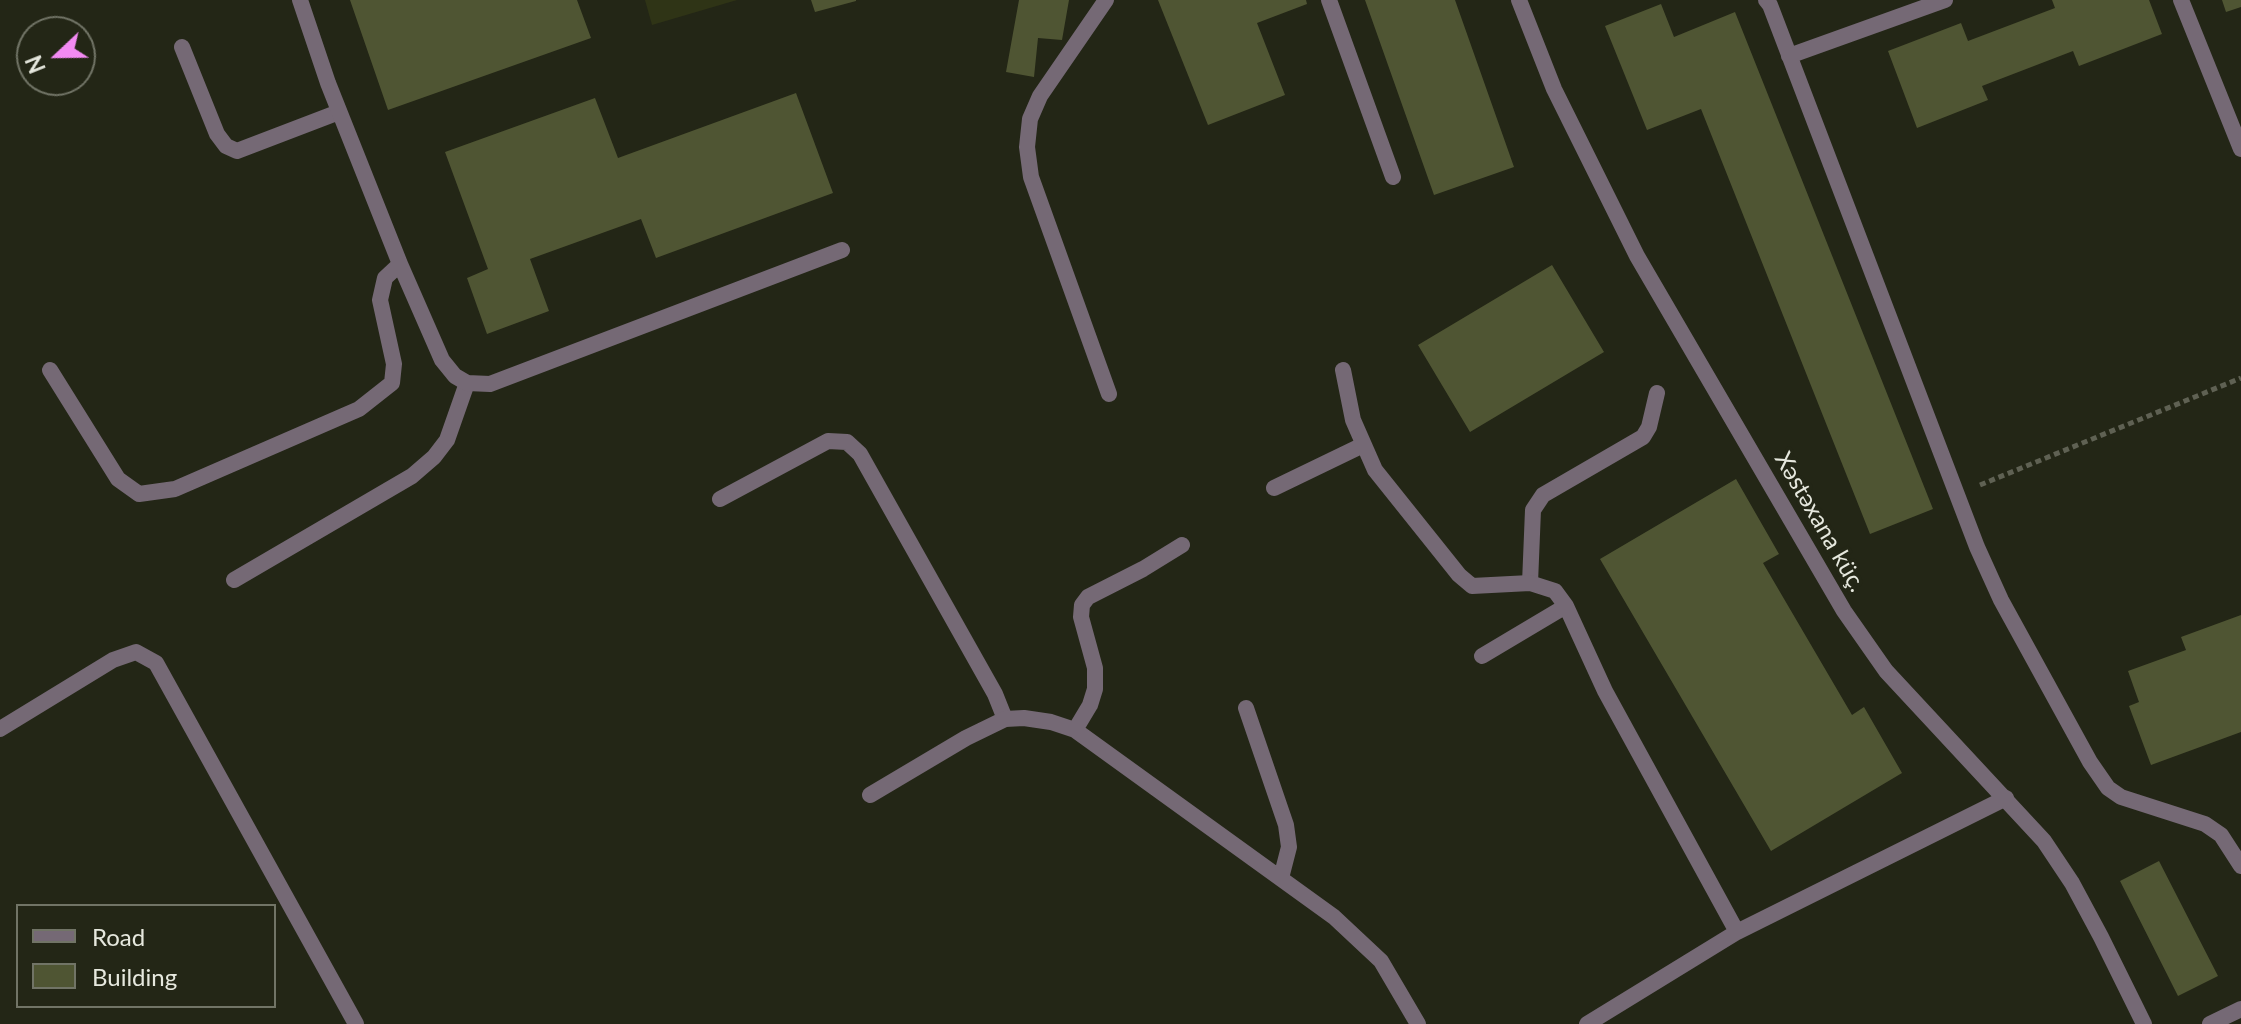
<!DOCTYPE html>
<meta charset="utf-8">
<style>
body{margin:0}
#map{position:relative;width:2241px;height:1024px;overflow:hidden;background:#232616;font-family:Lato,sans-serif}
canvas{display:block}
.legend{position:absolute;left:16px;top:904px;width:260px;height:104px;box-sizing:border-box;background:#232616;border:2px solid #717466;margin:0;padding:10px 14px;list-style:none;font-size:24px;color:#e6e8de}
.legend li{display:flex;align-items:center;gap:16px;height:40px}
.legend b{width:40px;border:2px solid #717466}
.north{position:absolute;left:16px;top:16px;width:80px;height:80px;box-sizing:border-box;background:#232616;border:2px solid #717466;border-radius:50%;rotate:248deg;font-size:22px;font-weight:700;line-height:32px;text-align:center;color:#e6e8de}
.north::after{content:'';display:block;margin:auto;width:28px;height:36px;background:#f28af3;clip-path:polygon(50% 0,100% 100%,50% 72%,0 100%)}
</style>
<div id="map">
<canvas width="2241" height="1024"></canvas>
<ul class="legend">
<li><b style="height:10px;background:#756975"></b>Road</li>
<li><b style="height:22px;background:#4f5533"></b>Building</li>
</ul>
<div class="north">N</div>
</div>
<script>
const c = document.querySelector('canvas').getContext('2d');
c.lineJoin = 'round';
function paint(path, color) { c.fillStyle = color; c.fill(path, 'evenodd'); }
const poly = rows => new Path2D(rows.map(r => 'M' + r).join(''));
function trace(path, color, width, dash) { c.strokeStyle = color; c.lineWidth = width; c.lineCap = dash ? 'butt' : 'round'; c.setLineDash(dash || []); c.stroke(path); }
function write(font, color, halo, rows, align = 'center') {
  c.font = font + ' Lato,sans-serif'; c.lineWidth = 7; c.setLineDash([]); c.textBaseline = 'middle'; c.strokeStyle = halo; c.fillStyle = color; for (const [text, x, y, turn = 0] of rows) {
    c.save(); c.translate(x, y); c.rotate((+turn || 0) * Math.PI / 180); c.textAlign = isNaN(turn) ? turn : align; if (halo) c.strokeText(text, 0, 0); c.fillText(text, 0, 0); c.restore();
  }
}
paint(poly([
 [645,0,737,0,652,25]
]), '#2f3416');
paint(poly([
 [350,0,577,0,591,38,388,110],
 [811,0,856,0,856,1,815,12],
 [1019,0,1069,0,1062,40,1038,38,1034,77,1006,72],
 [1158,0,1306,0,1307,4,1257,23,1285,95,1208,125],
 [1365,0,1455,0,1514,167,1434,195],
 [2052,0,2149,0,2162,34,2079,66,2073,51,1982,86,1988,100,1917,128,1888,51,1961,23,1968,41,2055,8],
 [2222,0,2241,0,2241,7,2226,12],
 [1661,4,1674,37,1735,12,1933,509,1870,534,1701,109,1647,130,1605,26],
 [796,93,833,193,656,258,641,219,530,259,549,311,487,334,467,278,488,269,445,152,595,98,618,158],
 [1552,265,1604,352,1470,432,1418,345],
 [1736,479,1779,554,1763,563,1852,715,1864,707,1902,773,1771,851,1600,559],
 [2241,615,2241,732,2151,765,2129,706,2139,702,2128,671,2186,650,2181,637],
 [2159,861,2218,976,2178,996,2120,881]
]), '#4f5533');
trace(poly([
 [1980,485,2241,378]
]), '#5f6153', 5, [6, 4]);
trace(poly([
 [1329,0,1393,177],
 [1766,0,1770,5,1977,547,2001,600,2090,762,2108,788,2121,797,2205,824,2221,835,2241,866],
 [2181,0,2241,149],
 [182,47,217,134,226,146,237,151,339,112],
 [1789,56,1945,0],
 [720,499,828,441,847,442,860,454,995,694,1005,719],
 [234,580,412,476,434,457,447,440,467,383],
 [1530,583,1533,510,1543,495,1643,437,1649,427,1657,393],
 [0,729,113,660,136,652,156,663,356,1024],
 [2210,1024,2241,1009]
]), '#756975', 16);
trace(poly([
 [300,0,328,83,400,264,442,360,455,376,467,383,490,384,842,250],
 [1106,0,1040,96,1030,119,1027,147,1031,177,1109,394],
 [50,370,118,479,139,494,175,489,359,409,392,383,394,364,380,300,385,278,400,264],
 [1343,370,1353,420,1375,470,1459,575,1472,586,1530,583,1555,591,1566,606,1605,691,1737,932],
 [1274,488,1363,445],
 [1482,656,1566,606],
 [1246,708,1286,825,1289,847,1281,878],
 [1075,730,1090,705,1095,689,1095,668,1081,617,1082,605,1088,597,1143,569,1182,545],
 [870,795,966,738,1005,719,1024,718,1051,722,1075,730,1334,917,1381,961,1418,1024],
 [1587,1024,1737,932,2006,798]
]), '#756975', 16);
trace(poly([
 [1519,0,1554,89,1637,256,1844,611,1886,671,2044,841,2072,883,2101,937,2144,1024]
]), '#756975', 16);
write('24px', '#e6e8de', '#232616', [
 ["Xəstəxana küç.",1820,522,60]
]);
</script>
